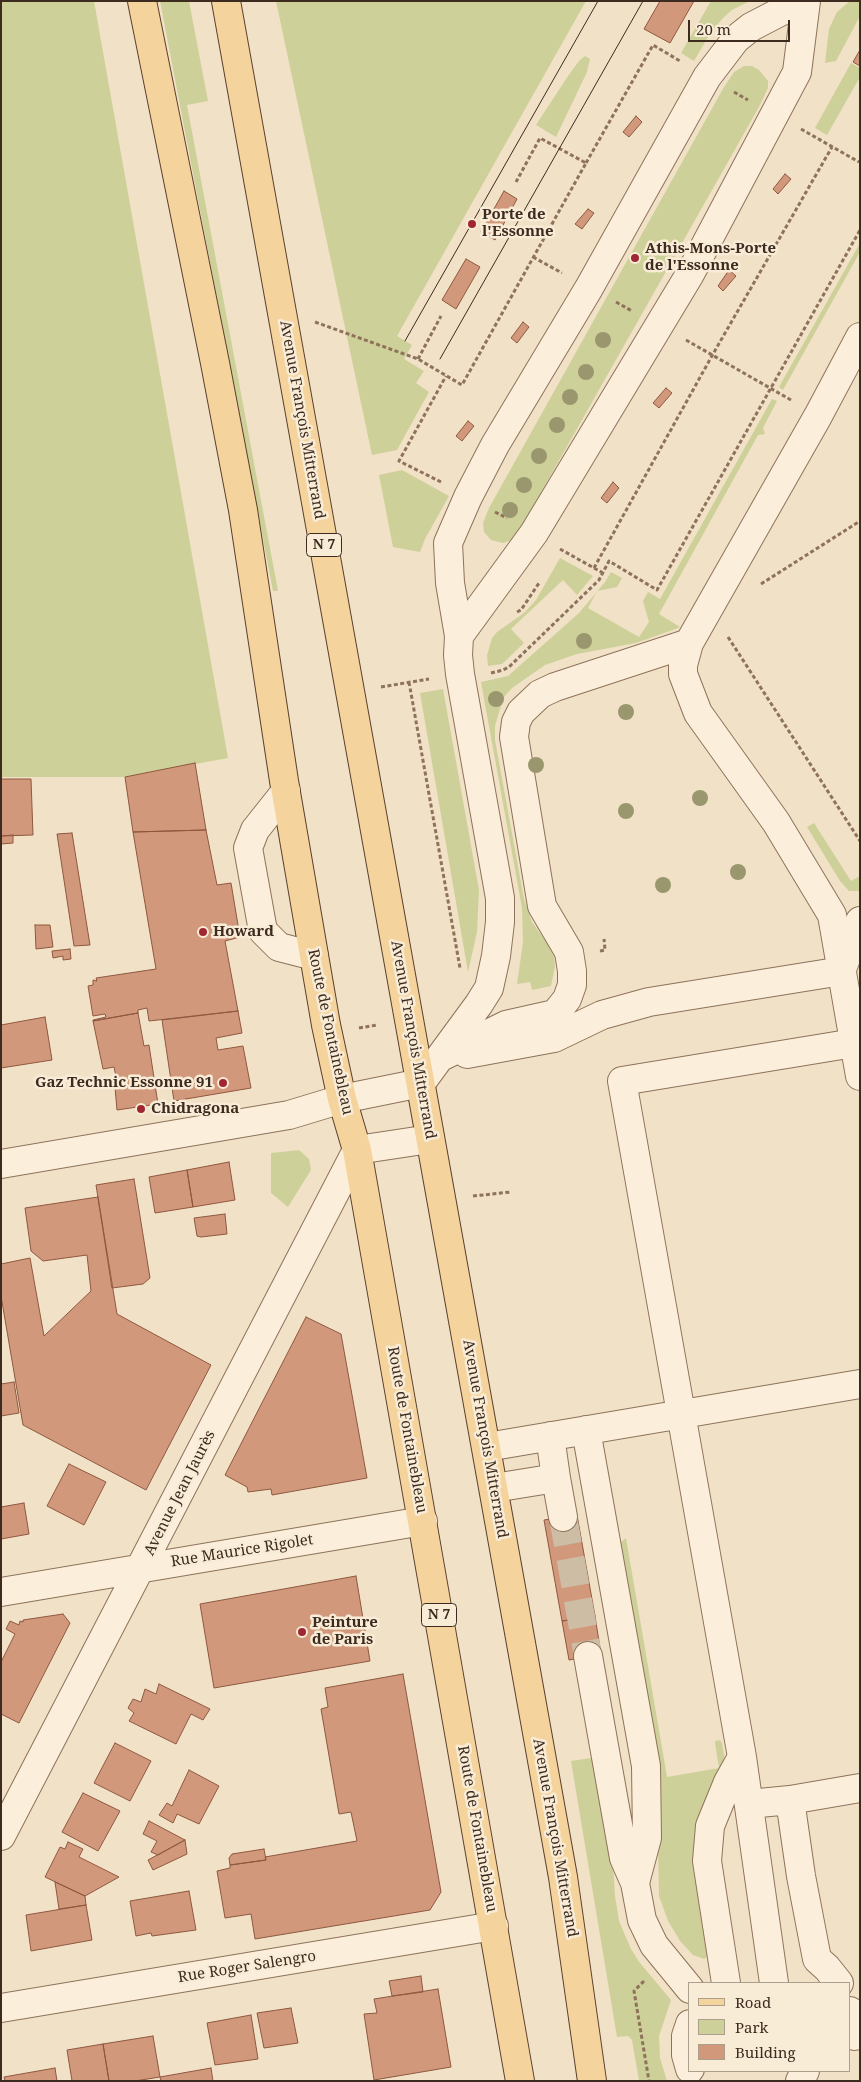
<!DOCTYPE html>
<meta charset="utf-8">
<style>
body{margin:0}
#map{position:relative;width:861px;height:2082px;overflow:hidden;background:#f1e1c7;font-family:"Noto Serif",serif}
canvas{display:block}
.frame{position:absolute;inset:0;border:2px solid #3d2b1f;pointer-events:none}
.legend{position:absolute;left:688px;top:1982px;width:162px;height:90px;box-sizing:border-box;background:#f8ecd7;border:1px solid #ad9f8d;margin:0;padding:6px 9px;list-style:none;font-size:15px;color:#3d2b1f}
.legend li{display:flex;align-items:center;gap:10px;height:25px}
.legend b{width:25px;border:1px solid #ad9f8d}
.scale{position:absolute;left:688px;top:20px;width:102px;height:22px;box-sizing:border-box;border:2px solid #3d2b1f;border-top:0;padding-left:6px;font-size:15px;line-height:18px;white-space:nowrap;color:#3d2b1f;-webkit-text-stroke:4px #f8ecd7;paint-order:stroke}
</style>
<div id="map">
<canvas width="861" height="2082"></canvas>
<div class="frame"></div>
<ul class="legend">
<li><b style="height:6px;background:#f5d39d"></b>Road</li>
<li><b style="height:14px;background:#ced099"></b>Park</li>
<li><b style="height:14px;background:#d1987b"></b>Building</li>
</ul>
<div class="scale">20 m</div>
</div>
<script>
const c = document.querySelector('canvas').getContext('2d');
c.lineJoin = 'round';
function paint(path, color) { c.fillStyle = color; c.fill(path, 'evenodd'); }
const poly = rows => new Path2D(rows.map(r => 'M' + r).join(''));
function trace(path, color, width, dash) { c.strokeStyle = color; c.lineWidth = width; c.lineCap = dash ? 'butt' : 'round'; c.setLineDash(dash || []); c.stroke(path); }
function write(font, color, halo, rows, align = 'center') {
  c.font = font + ' "Noto Serif",serif'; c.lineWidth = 5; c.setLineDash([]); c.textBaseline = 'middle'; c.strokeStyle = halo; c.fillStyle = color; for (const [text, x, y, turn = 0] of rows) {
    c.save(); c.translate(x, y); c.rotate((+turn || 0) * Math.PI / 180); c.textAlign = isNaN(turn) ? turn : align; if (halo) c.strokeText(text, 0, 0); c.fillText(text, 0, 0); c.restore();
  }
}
paint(poly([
 [1,1,94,1,228,758,125,777,1,777],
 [160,1,189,1,208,101,187,105,278,591,273,591],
 [276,1,586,1,397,336,412,345,404,359,424,371,416,383,429,392,397,450,372,455],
 [711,1,750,1,732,10,723,18,711,32,694,61,681,53],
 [850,1,860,1,860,16,836,61,825,63,829,29,837,12],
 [585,56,590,59,587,72,556,137,536,125,568,76,579,61],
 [851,63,860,68,860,77,827,135,815,128],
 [744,66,752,66,759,70,768,81,768,88,759,107,522,526,512,540,503,543,491,540,484,532,483,523,489,508,724,87,734,72],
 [860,243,860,252,783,390,779,387],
 [772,399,777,401,763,428,765,434,758,435,659,614,680,627,678,628,636,643,577,654,545,665,512,688,504,697,500,709,495,726,495,740,524,899,532,922,547,943,554,957,555,966,551,986,532,990,530,982,517,984,523,942,522,908,481,682,508,676,579,613,605,582,611,572,622,578,617,587,597,591,588,608,639,637,649,622,643,601,648,592,660,599],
 [402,470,449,496,425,539,420,552,393,547,379,475],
 [560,558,593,576,577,595,563,580,511,629,524,643,502,664,488,666,487,655,492,638,497,632,524,613,536,600],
 [443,689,479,890,477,932,468,972,420,693],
 [814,823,851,881,860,876,860,891,849,891,840,881,807,827],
 [299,1150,309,1159,311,1170,288,1207,271,1193,271,1153],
 [626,1538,667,1777,719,1768,715,1743,715,1741,720,1740,722,1743,725,1761,711,1954,704,1959,693,1955,680,1941,668,1921,659,1896,658,1847,661,1785,620,1543],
 [598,1757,610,1819,615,1896,619,1921,631,1949,640,1963,671,2000,659,2036,660,2058,667,2081,639,2081,632,2040,628,2036,617,2037,571,1761]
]), '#ced099');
const building = poly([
 [660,1,694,1,670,43,644,29,660,1],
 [860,50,860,66,853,62,860,50],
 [636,116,642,122,629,137,623,132,636,116],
 [785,174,791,179,778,194,773,189,785,174],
 [504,191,517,199,495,240,481,232,504,191],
 [588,209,594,213,582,229,575,224,588,209],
 [466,259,480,267,456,309,442,300,466,259],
 [729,270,736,276,723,291,718,286,729,270],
 [523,322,529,327,517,343,511,338,523,322],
 [666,388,672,393,659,408,653,403,666,388],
 [468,421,474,426,462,441,456,436,468,421],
 [613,482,619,488,607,503,601,498,613,482],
 [195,763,206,830,133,832,125,777,195,763],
 [1,779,31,779,33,835,1,836,1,779],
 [206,830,217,885,231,883,240,937,225,941,238,1011,149,1021,147,1008,138,1010,138,1013,93,1021,93,1020,106,1017,105,1014,93,1016,88,986,93,985,93,980,97,981,96,978,156,969,133,832,206,830],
 [72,833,90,945,74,946,57,834,72,833],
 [13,835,13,843,1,844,1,836,13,835],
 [35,925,50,925,53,947,36,949,35,925],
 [70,949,71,959,63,960,63,956,53,958,52,951,70,949],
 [238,1011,242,1033,216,1038,218,1050,243,1046,251,1088,174,1101,162,1020,238,1011],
 [138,1013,144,1046,149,1045,158,1104,117,1110,115,1087,118,1086,114,1067,103,1069,93,1021,138,1013],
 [45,1017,52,1060,1,1068,1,1025,45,1017],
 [229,1162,235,1200,193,1207,187,1170,229,1162],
 [187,1170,193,1207,155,1213,149,1177,187,1170],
 [134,1179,150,1278,143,1284,112,1288,96,1185,134,1179],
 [98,1197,117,1314,211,1365,146,1490,23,1425,1,1296,1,1264,30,1258,44,1336,91,1291,87,1255,43,1261,31,1251,25,1208,98,1197],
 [225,1214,227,1234,201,1237,197,1236,194,1218,225,1214],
 [306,1317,341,1334,367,1478,272,1495,271,1489,248,1492,247,1487,225,1475,306,1317],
 [14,1382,19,1413,1,1416,1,1384,14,1382],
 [69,1464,106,1482,84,1525,47,1506,69,1464],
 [24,1503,29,1534,1,1539,1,1507,24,1503],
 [577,1515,595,1616,562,1621,544,1520,577,1515],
 [356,1576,370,1661,214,1688,200,1604,356,1576],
 [63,1614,70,1623,19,1723,1,1714,1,1662,15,1634,6,1629,10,1621,19,1625,20,1621,23,1622,23,1620,63,1614],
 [595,1616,601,1654,569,1660,562,1621,595,1616],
 [403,1674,441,1892,430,1910,255,1939,251,1914,225,1918,217,1871,230,1868,230,1865,266,1860,265,1857,357,1841,351,1812,339,1814,321,1709,328,1707,325,1688,403,1674],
 [159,1684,210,1709,203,1720,191,1714,176,1744,129,1721,134,1713,128,1708,133,1699,141,1702,145,1689,156,1694,159,1684],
 [115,1743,151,1761,130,1801,94,1783,115,1743],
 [189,1770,219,1786,199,1824,177,1814,173,1823,159,1815,167,1803,172,1806,189,1770],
 [83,1793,120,1811,98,1851,62,1832,83,1793],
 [149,1821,185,1840,158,1855,151,1852,157,1841,143,1834,149,1821],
 [185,1840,187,1854,153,1870,148,1860,185,1840],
 [68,1842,83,1849,79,1857,119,1877,85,1896,45,1877,60,1847,65,1849,68,1842],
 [264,1849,266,1860,230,1865,229,1858,232,1854,264,1849],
 [55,1882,85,1896,86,1905,59,1909,55,1882],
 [189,1891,196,1930,152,1936,151,1933,136,1936,130,1901,189,1891],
 [86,1905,92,1940,31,1951,26,1915,86,1905],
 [421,1976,423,1992,392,1996,389,1981,421,1976],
 [438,1989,451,2067,374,2080,364,2014,377,2013,374,1999,438,1989],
 [291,2008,298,2043,264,2048,257,2013,291,2008],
 [251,2015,258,2059,215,2065,207,2023,251,2015],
 [153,2036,160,2077,135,2081,109,2081,103,2044,153,2036],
 [103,2044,109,2081,72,2081,67,2050,103,2044],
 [55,2068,57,2081,5,2081,4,2077,55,2068],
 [211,2068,213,2081,161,2081,160,2077,211,2068]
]);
paint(building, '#d1987b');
trace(building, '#8e583f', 1);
trace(poly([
 [563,1517,588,1656]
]), '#cdbda5', 28, [28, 14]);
const minor = poly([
 [860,337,818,416,689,643,683,665,683,674,698,713,776,822,832,915,860,1076],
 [459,636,534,533,690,274,797,72,806,1],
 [286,791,255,830,248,848,263,931,279,947,314,956],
 [842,969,860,921],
 [467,1054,554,1038,602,1015,649,1002,842,971],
 [443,1056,506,1025,555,1014,567,999,572,985,572,971,569,952,542,906,514,737,516,722,521,712,540,694,555,687,689,643],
 [1,1164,289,1115,342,1099,421,1083,479,1004,489,988,496,956,500,922,500,898,460,674,458,655,459,636,450,583,448,543,468,497,495,445,589,288,707,77,736,39,751,27,801,1],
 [586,1430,646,1766,647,1838,635,1883],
 [487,1447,860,1384],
 [556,1478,563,1517],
 [494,1488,556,1478,550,1436],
 [1,1592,423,1521],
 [588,1656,624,1858,635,1883,642,1920,654,1945,690,1989],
 [790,1800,860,1788],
 [749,1804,790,1800,801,1876,817,1959,827,1968,839,1983],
 [1,1836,357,1150,430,1139],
 [726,1983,707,1861,710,1826,728,1782,742,1757],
 [774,1983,742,1757,622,1081,854,1043],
 [1,2008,494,1926],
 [850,2011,854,2036,860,2035],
 [690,2024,686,2036,686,2055,690,2069],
 [800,2081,805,2071]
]);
const major = poly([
 [142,1,215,363,243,510,284,781,326,1025,342,1099,357,1150,520,2081],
 [226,1,563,1877,592,2081]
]);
trace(minor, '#8e725b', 30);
trace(major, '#5c402f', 30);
trace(poly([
 [734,92,748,100],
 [801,129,859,162],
 [586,163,653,45,680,61],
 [533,257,562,273],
 [616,302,632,311],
 [315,322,418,359,462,385,586,163,540,138,516,182],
 [686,340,791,400],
 [418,359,441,316],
 [441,482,399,461,446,376],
 [495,512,507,518],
 [560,549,603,573],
 [594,568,713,354,832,147],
 [761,584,860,521],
 [517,612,521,610,539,583],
 [728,637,860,841],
 [491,673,503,670,509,667,599,580,609,561,657,590,860,230],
 [409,682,460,968],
 [381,687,429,679],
 [600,951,605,950,604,939],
 [359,1028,377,1025],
 [473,1196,511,1192],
 [644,1981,634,1991,649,2081]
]), '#8e725b', 3, [4, 2.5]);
trace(minor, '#fbefdb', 28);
trace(major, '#f5d39d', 28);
trace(poly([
 [405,341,598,1],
 [440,359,643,1]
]), '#3d2b1f', 1);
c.fillStyle = '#9a976e';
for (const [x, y] of [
 [603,340],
 [586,372],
 [570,397],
 [557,425],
 [539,456],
 [524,485],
 [510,510],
 [584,641],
 [496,699],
 [626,712],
 [536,765],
 [700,798],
 [626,811],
 [738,872],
 [663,885]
]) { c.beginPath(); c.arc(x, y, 8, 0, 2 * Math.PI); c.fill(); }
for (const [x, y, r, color] of [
 [472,224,5,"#a02732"],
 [635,258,5,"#a02732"],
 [203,932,5,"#a02732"],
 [223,1083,5,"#a02732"],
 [141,1109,5,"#a02732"],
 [302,1632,5,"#a02732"]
]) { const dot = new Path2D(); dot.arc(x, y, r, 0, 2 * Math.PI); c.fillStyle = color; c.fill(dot); trace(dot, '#f8ecd7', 2); }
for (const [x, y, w] of [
 [324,545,35],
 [439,1615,35]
]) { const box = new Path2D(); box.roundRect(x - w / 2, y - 11.5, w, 23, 4); c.fillStyle = '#f8ecd7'; c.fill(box); trace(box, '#3d2b1f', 1); }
write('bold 14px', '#3d2b1f', null, [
 ["N 7",324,545],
 ["N 7",439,1615]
]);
write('bold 15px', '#3d2b1f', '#f8ecd7', [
 ["Porte de",482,215],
 ["l'Essonne",482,232],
 ["Athis-Mons-Porte",645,249],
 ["de l'Essonne",645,266],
 ["Howard",213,932],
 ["Gaz Technic Essonne 91",213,1083,"right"],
 ["Chidragona",151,1109],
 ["Peinture",312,1623],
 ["de Paris",312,1640]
], 'left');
write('15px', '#3d2b1f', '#f8ecd7', [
 ["Avenue François Mitterrand",302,420,80],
 ["Route de Fontainebleau",330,1032,78],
 ["Avenue François Mitterrand",413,1040,80],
 ["Route de Fontainebleau",407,1430,80],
 ["Avenue François Mitterrand",485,1439,80],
 ["Avenue Jean Jaurès",180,1493,-63],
 ["Rue Maurice Rigolet",242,1551,-9],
 ["Route de Fontainebleau",477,1829,80],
 ["Avenue François Mitterrand",555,1838,80],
 ["Rue Roger Salengro",247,1967,-9]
]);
</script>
